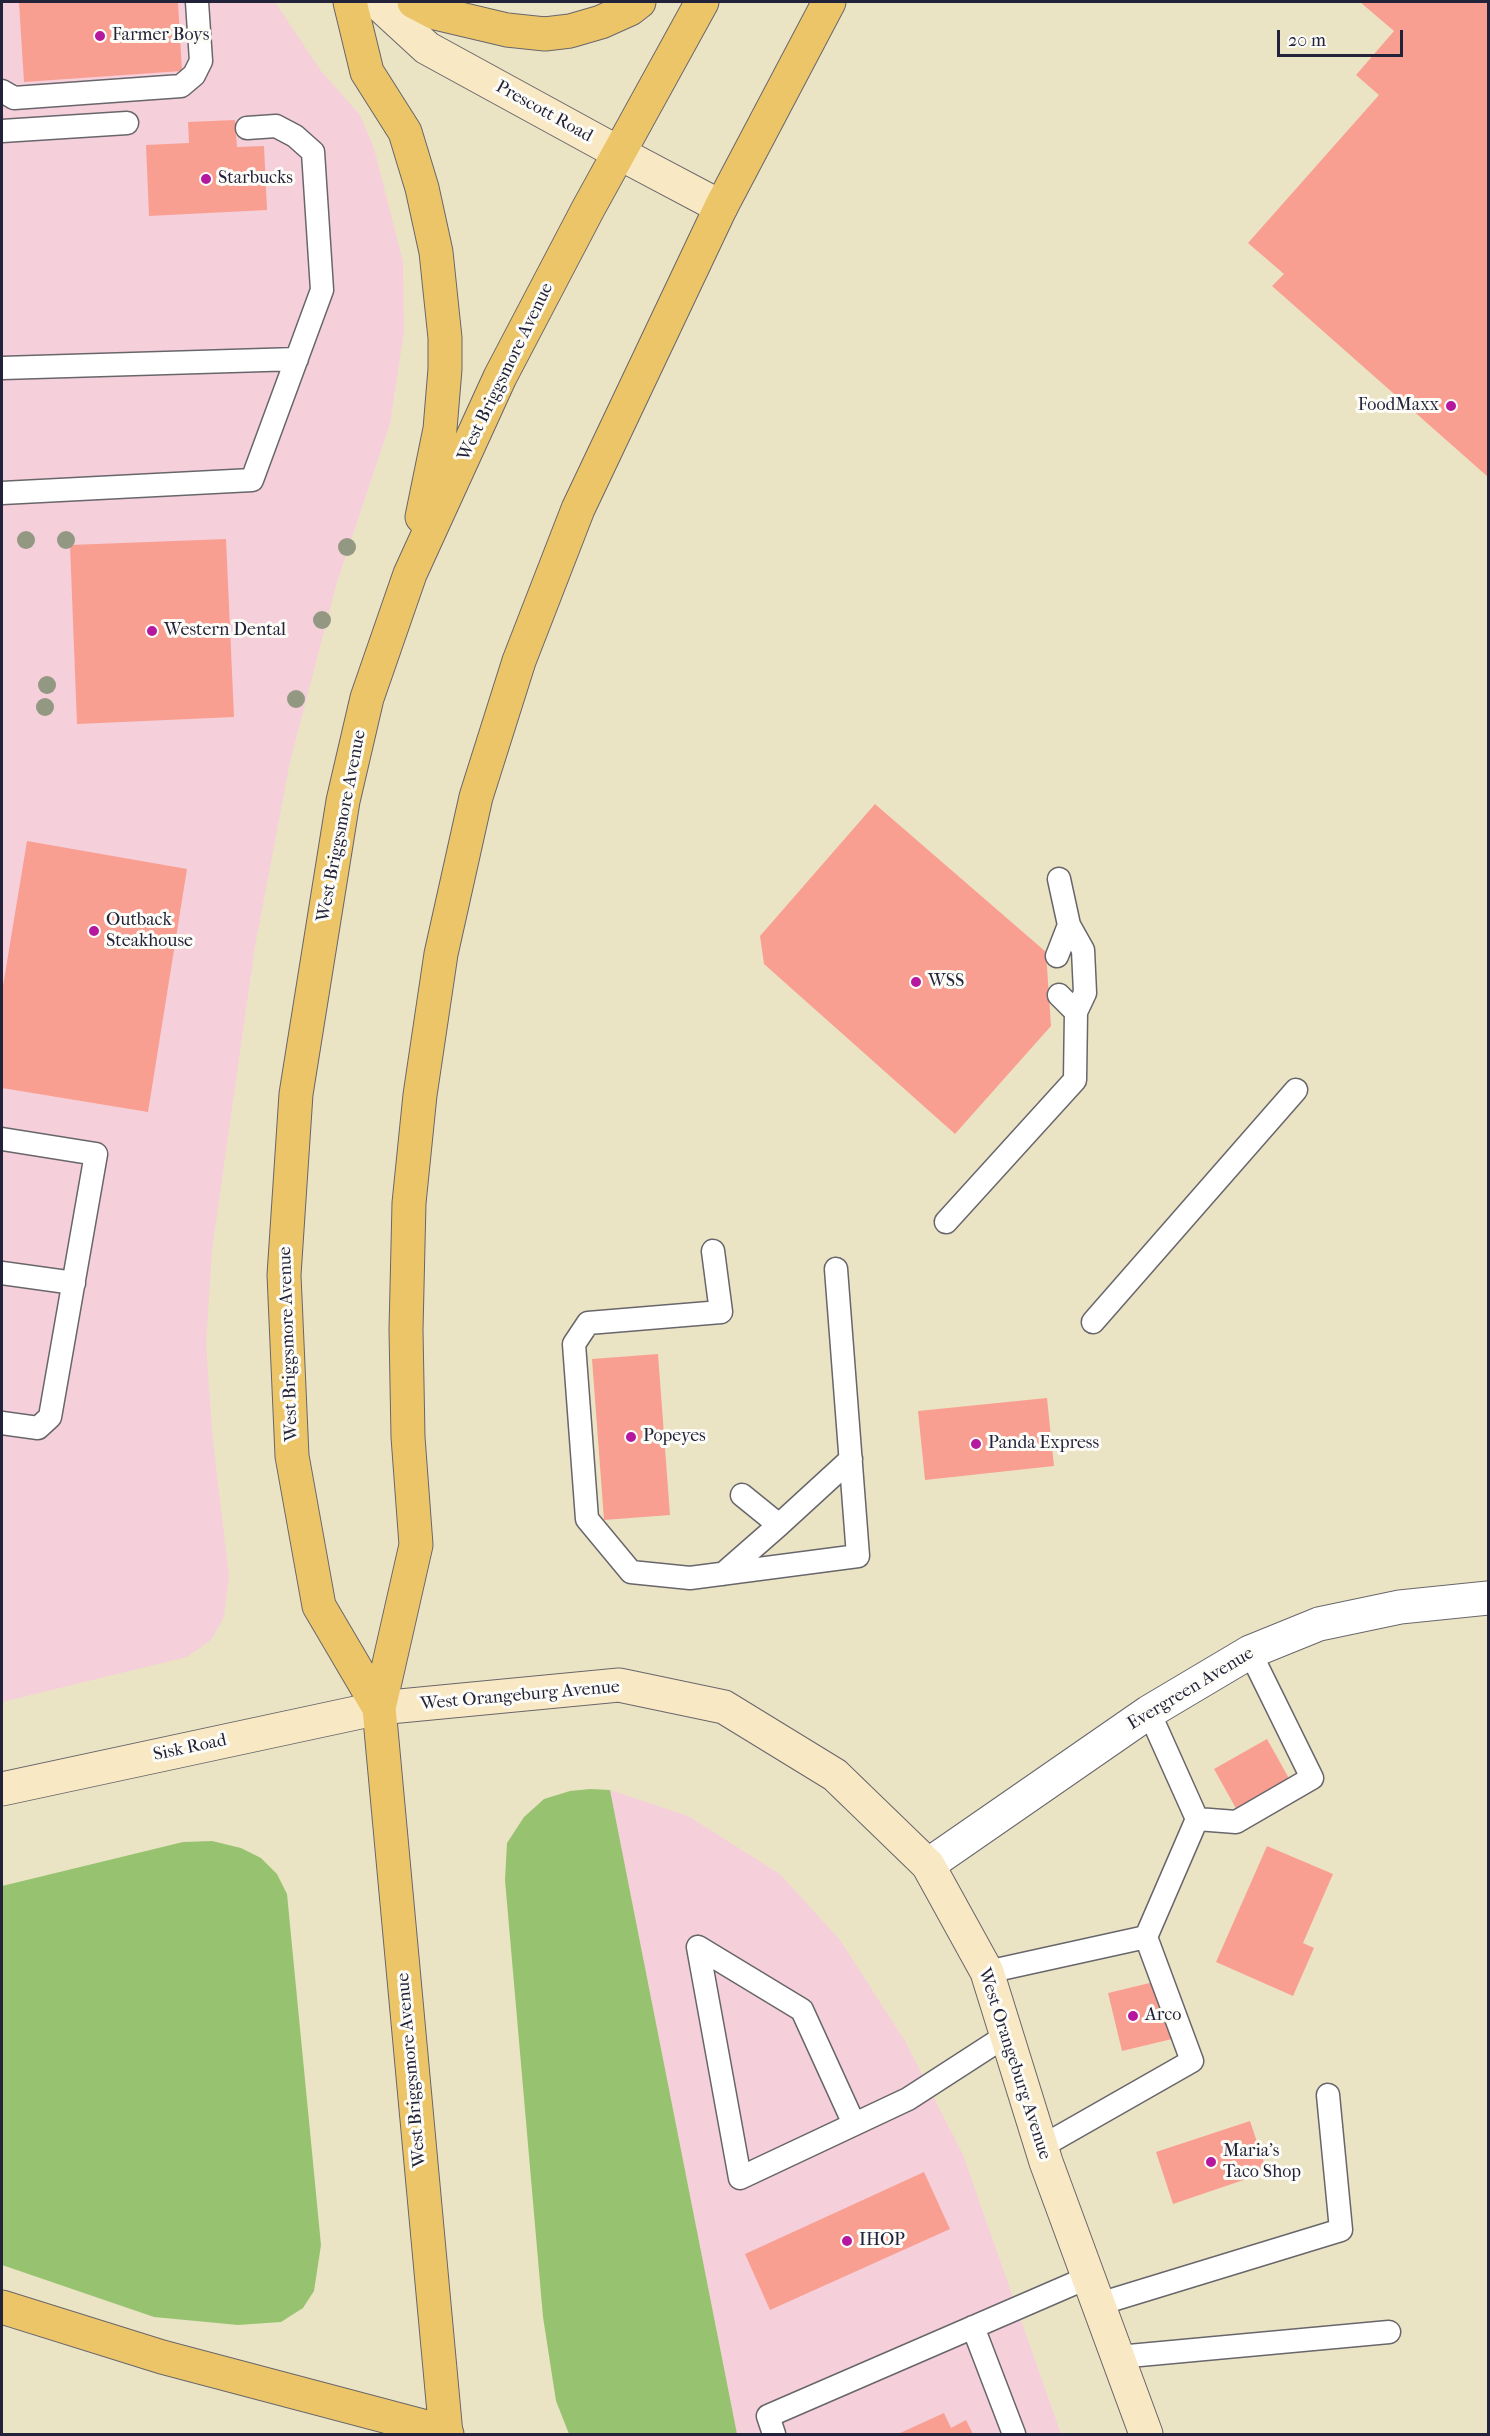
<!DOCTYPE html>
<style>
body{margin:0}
#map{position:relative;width:1490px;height:2436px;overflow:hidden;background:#ebe4c4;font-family:"IM FELL French Canon",serif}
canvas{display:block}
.frame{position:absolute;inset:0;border:3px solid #22223b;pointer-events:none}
.scale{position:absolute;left:1277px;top:30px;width:126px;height:27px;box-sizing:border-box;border:3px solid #22223b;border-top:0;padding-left:8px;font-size:18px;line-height:21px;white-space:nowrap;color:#22223b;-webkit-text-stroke:4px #fdfcf7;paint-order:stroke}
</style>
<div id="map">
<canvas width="1490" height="2436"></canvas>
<div class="frame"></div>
<div class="scale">20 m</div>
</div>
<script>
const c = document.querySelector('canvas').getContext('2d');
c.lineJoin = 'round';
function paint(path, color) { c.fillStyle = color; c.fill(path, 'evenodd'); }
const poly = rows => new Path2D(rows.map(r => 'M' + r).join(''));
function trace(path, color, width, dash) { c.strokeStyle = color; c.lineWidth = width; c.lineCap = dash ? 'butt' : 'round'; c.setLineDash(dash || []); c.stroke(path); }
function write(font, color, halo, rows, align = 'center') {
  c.font = font + ' "IM FELL French Canon",serif'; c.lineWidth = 6; c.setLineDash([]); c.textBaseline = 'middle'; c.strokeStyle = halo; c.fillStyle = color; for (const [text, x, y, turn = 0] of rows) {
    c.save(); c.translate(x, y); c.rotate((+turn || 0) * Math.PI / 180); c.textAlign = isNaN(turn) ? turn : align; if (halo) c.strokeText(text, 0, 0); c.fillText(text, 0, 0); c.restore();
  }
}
paint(poly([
 [2,2,275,2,321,71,360,115,374,148,403,262,404,331,390,424,337,582,290,762,255,946,212,1250,206,1344,213,1441,229,1576,224,1617,211,1640,187,1657,2,1702],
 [610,1790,688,1816,780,1874,840,1940,905,2041,963,2155,1061,2434,737,2434]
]), '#f5cfda');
paint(poly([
 [590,1789,610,1790,737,2434,569,2434,556,2401,543,2317,505,1880,507,1843,524,1817,544,1799,570,1791],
 [212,1841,241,1848,261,1858,277,1874,287,1894,321,2245,314,2291,303,2308,281,2322,238,2325,154,2317,2,2265,2,1886,183,1842]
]), '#97c371');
paint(poly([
 [19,2,178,2,182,71,24,82],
 [1360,2,1488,2,1488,477,1272,286,1284,274,1248,243,1379,95,1356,75,1394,31],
 [235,120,237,147,264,146,267,210,149,216,146,145,189,143,188,122],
 [226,539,234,717,77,724,70,545],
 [875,804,1046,952,1051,1026,955,1134,764,964,760,936],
 [27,841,187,869,148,1112,2,1088,2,992],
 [658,1354,670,1515,604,1520,592,1359],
 [1047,1398,1054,1466,925,1480,918,1411],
 [1267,1739,1291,1782,1238,1812,1214,1769],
 [1267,1846,1333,1874,1303,1943,1314,1948,1293,1996,1216,1962],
 [1158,1981,1172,2039,1122,2051,1108,1993],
 [1250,2121,1267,2172,1173,2204,1156,2152],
 [924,2172,950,2229,770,2310,745,2254],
 [944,2413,951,2428,966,2420,973,2434,898,2434]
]), '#f99f92');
const lane = poly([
 [2,91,14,98,181,86,194,75,201,61,197,2],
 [2,131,127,123],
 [2,368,297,359],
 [2,493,252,480,322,290,313,152,295,136,276,126,247,128],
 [1057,956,1069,925],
 [1059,995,1076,1012],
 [2,1139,96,1154,50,1417,38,1428,2,1423],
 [946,1222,1075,1080,1076,1012,1085,993,1083,950,1069,925,1059,879],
 [713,1251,721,1312,588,1323,574,1344,587,1519,631,1572,690,1578,858,1556,836,1269],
 [2,1273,74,1283],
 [1093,1322,1296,1090],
 [742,1495,779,1525,851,1459],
 [723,1574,779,1525],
 [1149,1712,1197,1819,1236,1822,1312,1778,1250,1652],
 [698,1947,740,2178,908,2099,1007,2035],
 [698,1947,802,2010,854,2124],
 [987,1972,1146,1937,1197,1819],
 [1041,2147,1192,2061,1146,1937],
 [1099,2304,1341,2230,1328,2095],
 [973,2327,1014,2434],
 [1118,2357,1389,2332],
 [774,2434,768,2416,1089,2277]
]);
const street = poly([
 [928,1865,1149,1712,1250,1652,1319,1624,1400,1607,1488,1598]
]);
const secondary = poly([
 [377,2,427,48,619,153,721,207],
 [2,1789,379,1708,619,1685,724,1707,835,1775,928,1865,987,1972,1046,2162,1146,2434]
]);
const primary = poly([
 [350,2,367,72,405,132,422,188,436,252,445,338,445,369,440,429,422,517],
 [414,2,435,13,507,30,545,34,570,31,601,22,630,9,639,2],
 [379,1708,319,1606,292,1456,284,1275,296,1094,343,801,367,698,410,574,500,377,588,209,702,2],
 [446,2434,379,1708,416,1545,408,1437,406,1330,409,1203,420,1095,441,954,476,797,519,661,578,509,721,207,829,2]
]);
const highway = poly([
 [2,2307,162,2357,445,2432,447,2434]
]);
trace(lane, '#68666b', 25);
trace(street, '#68666b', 35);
trace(secondary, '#68666b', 35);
trace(primary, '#68666b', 35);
trace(highway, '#68666b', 35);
trace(lane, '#fff', 22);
trace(street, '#fff', 33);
trace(secondary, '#f8e8c3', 33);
trace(primary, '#edc569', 33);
trace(highway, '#edc569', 33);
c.fillStyle = '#939883';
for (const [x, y] of [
 [26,540],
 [66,540],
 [347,547],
 [322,620],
 [47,685],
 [296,699],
 [45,707]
]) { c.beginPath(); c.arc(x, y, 9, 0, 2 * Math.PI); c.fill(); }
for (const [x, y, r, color] of [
 [100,36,6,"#b5179e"],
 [206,179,6,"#b5179e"],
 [1451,406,6,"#b5179e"],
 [152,631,6,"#b5179e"],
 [94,931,6,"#b5179e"],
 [916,982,6,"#b5179e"],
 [631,1437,6,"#b5179e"],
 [976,1444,6,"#b5179e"],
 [1133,2016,6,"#b5179e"],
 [1211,2162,6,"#b5179e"],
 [847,2241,6,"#b5179e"]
]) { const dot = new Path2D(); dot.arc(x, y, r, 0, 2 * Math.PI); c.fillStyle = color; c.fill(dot); trace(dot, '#fdfcf7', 2); }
write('18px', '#22223b', '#fdfcf7', [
 ["Farmer Boys",112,36],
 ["Starbucks",218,179],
 ["FoodMaxx",1439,406,"right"],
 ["Western Dental",164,631],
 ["Outback",106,921],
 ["Steakhouse",106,942],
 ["WSS",928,982],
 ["Popeyes",643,1437],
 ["Panda Express",988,1444],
 ["Arco",1145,2016],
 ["Maria's",1223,2152],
 ["Taco Shop",1223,2173],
 ["IHOP",859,2241]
], 'left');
write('18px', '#22223b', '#fdfcf7', [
 ["Prescott Road",544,112,29],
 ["West Briggsmore Avenue",506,372,-64],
 ["West Briggsmore Avenue",342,826,-79],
 ["West Briggsmore Avenue",289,1344,-92],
 ["Evergreen Avenue",1191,1689,-31],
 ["West Orangeburg Avenue",520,1696,-5],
 ["Sisk Road",190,1748,-12],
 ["West Orangeburg Avenue",1014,2064,72],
 ["West Briggsmore Avenue",412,2070,-95]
]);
</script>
